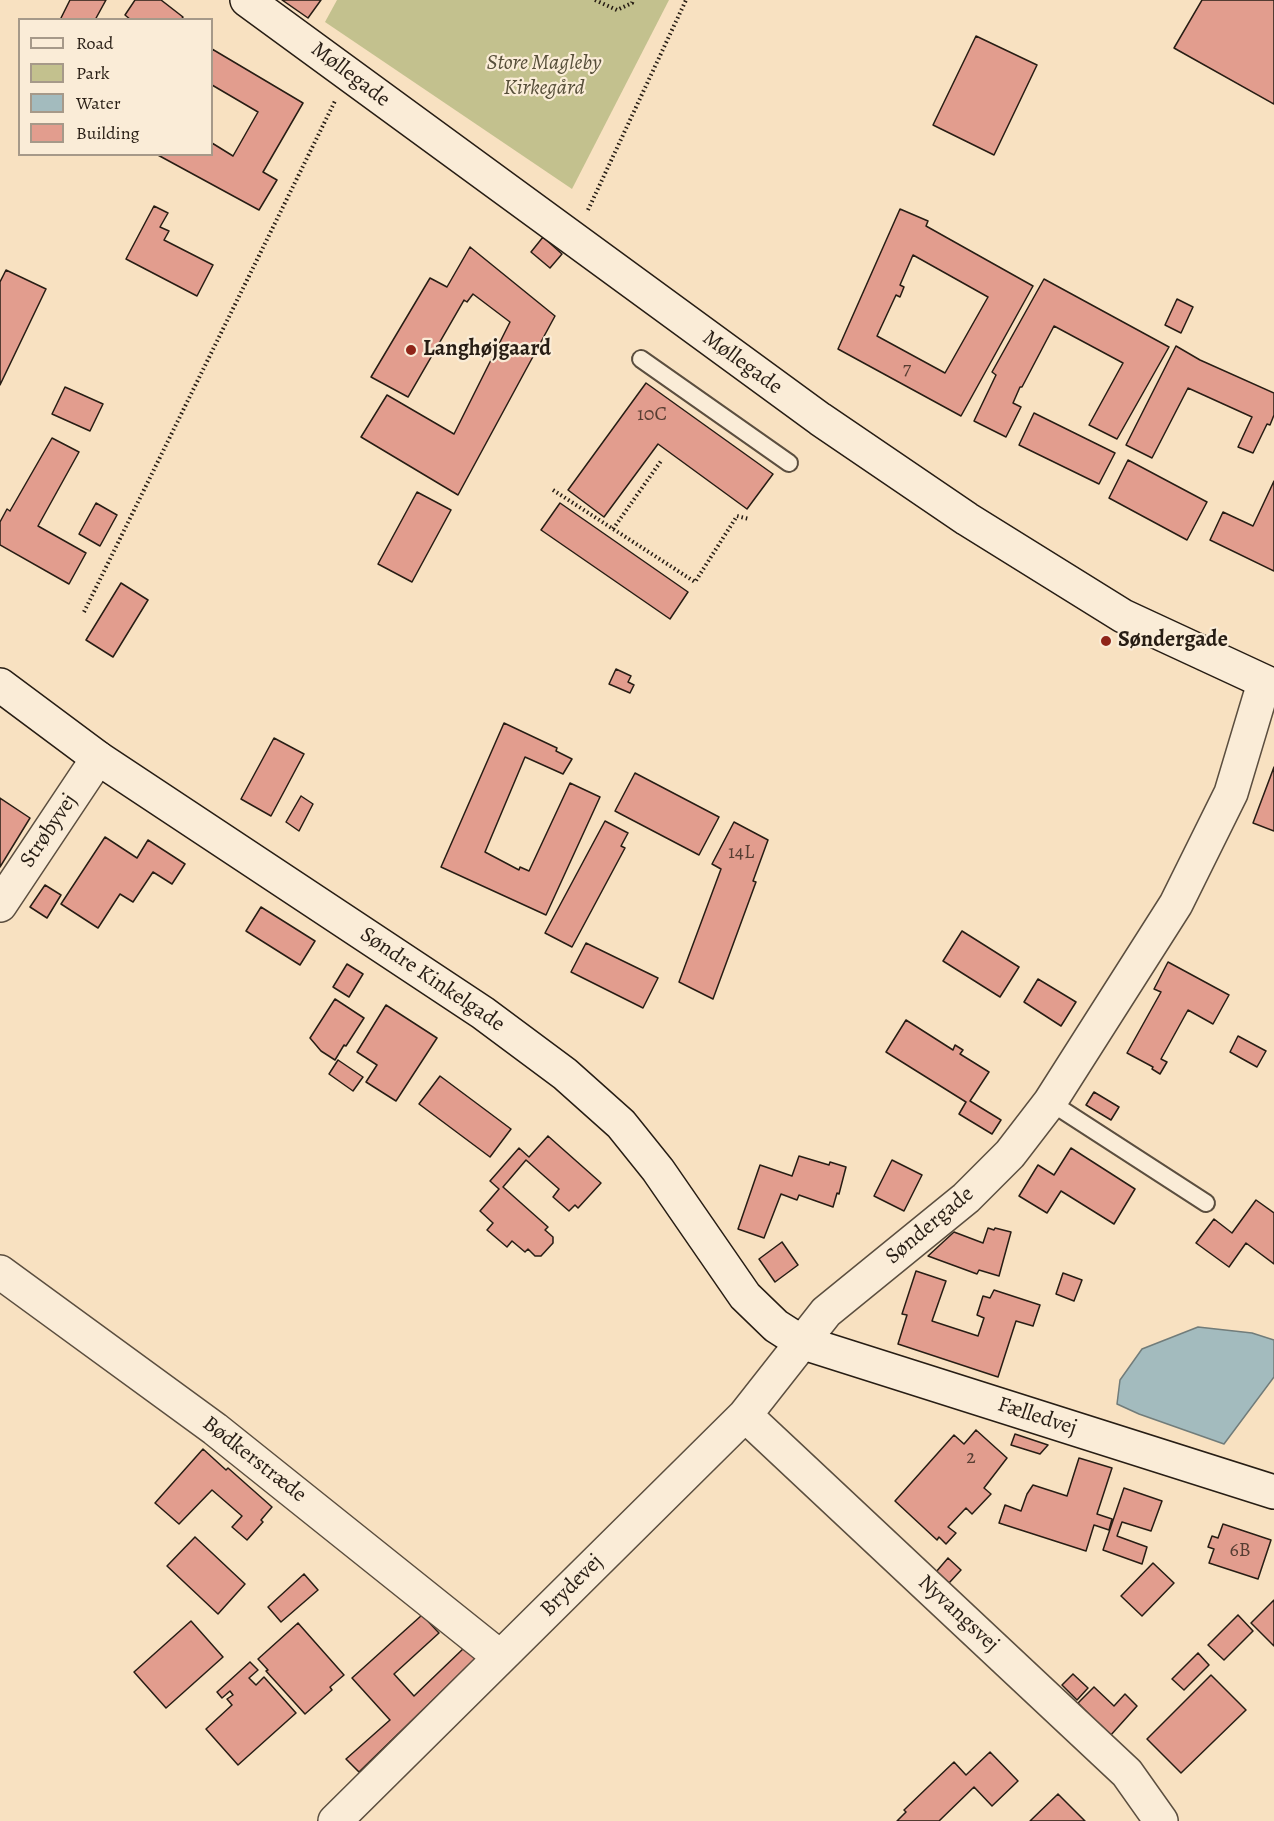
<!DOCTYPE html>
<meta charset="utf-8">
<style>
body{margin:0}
#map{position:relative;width:1274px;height:1821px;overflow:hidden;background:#f8e1c1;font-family:Alegreya,serif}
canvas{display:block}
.legend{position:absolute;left:18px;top:18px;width:195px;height:138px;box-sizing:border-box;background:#faecd7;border:2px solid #a69989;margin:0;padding:8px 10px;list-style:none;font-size:18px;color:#271d14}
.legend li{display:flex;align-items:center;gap:12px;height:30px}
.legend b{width:30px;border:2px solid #a69989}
</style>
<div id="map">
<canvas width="1274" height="1821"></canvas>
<ul class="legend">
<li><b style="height:8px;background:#faecd7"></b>Road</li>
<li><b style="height:16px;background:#c3c18e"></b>Park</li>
<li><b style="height:16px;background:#a3bbbe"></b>Water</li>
<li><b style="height:16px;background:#e29d8e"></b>Building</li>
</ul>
</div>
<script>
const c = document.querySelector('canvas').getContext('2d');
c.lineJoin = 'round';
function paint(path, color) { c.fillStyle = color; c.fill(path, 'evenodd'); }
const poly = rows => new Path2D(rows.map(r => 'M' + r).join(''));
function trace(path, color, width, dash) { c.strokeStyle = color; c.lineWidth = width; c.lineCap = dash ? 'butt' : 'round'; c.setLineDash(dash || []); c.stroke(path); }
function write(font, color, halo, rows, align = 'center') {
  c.font = font + ' Alegreya,serif'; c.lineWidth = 4.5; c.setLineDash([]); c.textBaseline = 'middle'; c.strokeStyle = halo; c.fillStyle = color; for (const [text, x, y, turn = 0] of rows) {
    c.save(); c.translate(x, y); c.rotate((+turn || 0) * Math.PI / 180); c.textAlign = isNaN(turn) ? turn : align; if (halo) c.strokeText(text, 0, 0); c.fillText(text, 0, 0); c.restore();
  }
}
paint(poly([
 [337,0,669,0,572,189,325,22]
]), '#c3c18e');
const water = poly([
 [1198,1327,1252,1333,1274,1340,1274,1377,1224,1444,1139,1414,1117,1404,1120,1380,1142,1349,1198,1327]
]);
paint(water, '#a3bbbe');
trace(water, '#717c7a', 1.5);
const building = poly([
 [70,0,106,0,95,20,60,20,70,0],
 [135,0,161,0,183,17,181,20,131,20,125,15,135,0],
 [282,0,321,0,308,18,282,0],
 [1202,0,1274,0,1274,104,1174,48,1202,0],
 [976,36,1037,65,994,155,933,125,976,36],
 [212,49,303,103,263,172,277,180,259,210,156,154,212,154,212,143,233,156,258,112,212,85,212,49],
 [154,206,168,213,160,227,169,231,164,240,213,265,197,296,126,259,154,206],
 [900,209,928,221,926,226,1033,286,961,416,838,349,900,209],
 [913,255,988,297,945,373,877,336,896,295,900,297,904,287,900,285,913,255],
 [543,237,562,254,550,268,531,252,543,237],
 [470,247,555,316,458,495,361,437,387,395,454,434,510,322,473,294,467,302,464,300,408,397,371,377,430,278,447,287,470,247],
 [6,270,46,289,0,385,0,282,6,270],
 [1044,279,1169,347,1117,439,1089,425,1123,363,1054,326,1022,387,1020,387,1013,403,1021,407,1006,437,974,421,996,375,992,372,1044,279],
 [1177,299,1193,307,1181,333,1165,325,1177,299],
 [1176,346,1200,360,1274,393,1274,415,1270,425,1267,424,1253,453,1238,447,1252,417,1188,388,1152,458,1126,445,1176,346],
 [646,383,773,474,747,509,658,444,604,517,568,490,646,383],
 [65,387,103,404,90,431,52,414,65,387],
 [1034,413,1115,453,1099,484,1019,445,1034,413],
 [52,438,79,452,38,526,86,553,69,584,0,545,0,522,7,509,10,511,52,438],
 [1128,460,1207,502,1187,540,1109,498,1128,460],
 [1274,481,1274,571,1210,540,1223,512,1253,526,1274,481],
 [417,492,451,510,412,582,378,564,417,492],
 [96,503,117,515,100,546,79,534,96,503],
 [560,503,688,592,670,619,541,530,560,503],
 [121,583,148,600,113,657,86,640,121,583],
 [616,669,631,676,628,682,634,685,630,693,609,684,616,669],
 [504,723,557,748,556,751,572,759,563,774,525,757,485,852,519,870,520,867,529,871,570,783,600,797,546,915,441,867,504,723],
 [274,738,304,754,271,816,241,799,274,738],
 [1274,767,1274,831,1253,823,1274,767],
 [635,773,719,817,699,855,615,811,635,773],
 [301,796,313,804,299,831,286,822,301,796],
 [0,798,30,818,0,867,0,798],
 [605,821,628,833,621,846,625,848,572,947,545,933,605,821],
 [734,822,768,840,753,881,756,882,713,999,679,982,721,869,712,864,734,822],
 [105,837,137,858,148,840,185,864,172,884,153,872,133,902,120,894,98,928,61,904,105,837],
 [45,885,61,895,47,918,30,907,45,885],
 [261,907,315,941,300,965,246,931,261,907],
 [962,931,1019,967,1000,997,943,961,962,931],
 [586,943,658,978,643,1008,571,972,586,943],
 [1168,962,1229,995,1213,1024,1188,1010,1161,1059,1167,1062,1160,1074,1152,1069,1153,1067,1127,1053,1161,992,1154,989,1168,962],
 [347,964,363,974,349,997,333,987,347,964],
 [1038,979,1076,1002,1061,1026,1024,1002,1038,979],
 [335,999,364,1018,346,1046,344,1045,335,1060,321,1051,310,1038,335,999],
 [386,1005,437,1038,396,1101,366,1082,377,1065,357,1052,386,1005],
 [906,1020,953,1050,955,1045,963,1050,960,1054,989,1072,970,1101,1001,1120,992,1134,959,1114,966,1102,886,1052,906,1020],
 [1238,1036,1266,1051,1257,1067,1230,1052,1238,1036],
 [338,1060,363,1077,353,1091,329,1074,338,1060],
 [440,1076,511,1129,490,1157,419,1104,440,1076],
 [1094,1092,1119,1107,1111,1120,1086,1105,1094,1092],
 [548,1136,601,1183,578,1208,575,1205,569,1211,553,1197,559,1189,526,1160,503,1187,548,1227,545,1230,553,1237,553,1243,541,1256,535,1256,528,1249,525,1252,512,1241,507,1247,487,1230,493,1223,480,1211,499,1189,490,1181,519,1148,529,1157,548,1136],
 [1071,1148,1135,1189,1114,1224,1061,1191,1047,1213,1019,1196,1038,1165,1054,1175,1071,1148],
 [799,1156,829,1165,830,1162,846,1167,839,1194,837,1193,833,1207,799,1195,797,1200,781,1194,764,1238,738,1229,760,1165,792,1176,799,1156],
 [892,1160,922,1175,904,1211,874,1196,892,1160],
 [1256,1200,1274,1213,1274,1264,1246,1243,1229,1267,1196,1243,1214,1219,1232,1233,1256,1200],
 [988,1228,994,1230,995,1228,1011,1232,999,1276,979,1270,977,1274,928,1256,954,1232,983,1243,988,1228],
 [782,1242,798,1265,775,1282,759,1259,782,1242],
 [916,1271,946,1281,932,1321,978,1336,984,1318,977,1315,983,1296,990,1298,994,1290,1040,1305,1033,1326,1016,1321,998,1377,898,1344,907,1315,902,1314,916,1271],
 [1063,1273,1082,1280,1074,1301,1056,1294,1063,1273],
 [976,1430,1007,1458,984,1488,991,1494,972,1514,966,1508,948,1527,956,1533,946,1544,939,1537,937,1540,895,1501,954,1435,964,1444,976,1430],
 [1015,1434,1048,1445,1040,1454,1011,1445,1015,1434],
 [203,1449,226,1470,228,1468,272,1507,261,1520,263,1522,247,1540,232,1527,242,1516,212,1490,179,1524,155,1503,203,1449],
 [1079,1458,1112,1468,1097,1514,1112,1519,1109,1530,1094,1525,1086,1551,999,1523,1005,1505,1021,1511,1027,1494,1033,1485,1067,1496,1079,1458],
 [1124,1488,1162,1501,1151,1531,1122,1522,1117,1536,1147,1547,1142,1564,1103,1550,1124,1488],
 [1223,1524,1271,1540,1258,1579,1209,1563,1214,1549,1208,1547,1212,1536,1218,1538,1223,1524],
 [195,1537,245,1584,218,1614,167,1566,195,1537],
 [948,1558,961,1570,949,1583,936,1572,948,1558],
 [1153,1563,1174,1583,1142,1616,1121,1596,1153,1563],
 [304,1574,318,1590,281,1622,268,1607,304,1574],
 [1274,1600,1274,1646,1251,1623,1274,1600],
 [422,1615,439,1633,394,1674,414,1696,465,1647,476,1658,359,1772,346,1759,390,1720,352,1678,422,1615],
 [1238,1615,1253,1631,1224,1660,1208,1645,1238,1615],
 [191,1621,223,1657,166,1708,134,1672,191,1621],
 [298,1623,344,1675,330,1687,332,1690,305,1714,266,1671,268,1670,258,1659,298,1623],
 [1198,1653,1209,1665,1184,1690,1172,1679,1198,1653],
 [250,1662,258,1670,249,1678,256,1685,264,1677,296,1713,238,1765,206,1729,232,1705,227,1699,233,1695,230,1691,222,1698,217,1692,250,1662],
 [1073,1674,1088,1688,1077,1700,1062,1685,1073,1674],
 [1211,1675,1246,1710,1181,1773,1147,1739,1211,1675],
 [1094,1687,1114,1706,1125,1694,1137,1706,1110,1736,1078,1703,1094,1687],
 [990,1752,1018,1781,992,1806,974,1787,939,1821,897,1821,906,1812,904,1810,954,1762,966,1775,990,1752],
 [1058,1794,1085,1821,1030,1821,1058,1794]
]);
paint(building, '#e29d8e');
trace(building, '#271d14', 1.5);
const lane = poly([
 [641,359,789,463],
 [1050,1102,1206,1203]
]);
const street = poly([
 [0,905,98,758],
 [0,1272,215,1429,500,1657],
 [745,1415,1127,1773,1161,1821],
 [335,1821,745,1415,826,1312,966,1198,1010,1154,1050,1102,1176,904,1231,793,1264,683]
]);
const secondary = poly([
 [247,0,820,419,967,519,1123,616,1274,686],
 [0,685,98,758,483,1013,565,1074,621,1124,658,1170,745,1296,776,1326,801,1342,1274,1492]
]);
trace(lane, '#5b4e3f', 20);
trace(street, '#5b4e3f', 36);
trace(secondary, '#271d14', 36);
trace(poly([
 [595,0,617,10,632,3,633,0],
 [588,210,686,0],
 [553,490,695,582,737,516,749,519],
 [613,529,661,461],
 [84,612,335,101]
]), '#271d14', 4, [1.5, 3]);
trace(lane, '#faecd7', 16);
trace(street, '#faecd7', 33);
trace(secondary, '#faecd7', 33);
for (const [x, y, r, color] of [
 [411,350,6,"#8f2418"],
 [1106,641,6,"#8f2418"]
]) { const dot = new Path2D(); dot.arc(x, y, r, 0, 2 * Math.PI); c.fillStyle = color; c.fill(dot); trace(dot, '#faecd7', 2); }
write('20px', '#563d32', null, [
 ["7",907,369],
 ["10C",652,415],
 ["14L",741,853],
 ["2",971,1458],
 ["6B",1240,1551]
]);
write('italic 22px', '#564e39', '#faecd7', [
 ["Store Magleby",544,64],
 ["Kirkegård",544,89]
]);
write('22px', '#271d14', '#faecd7', [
 ["Møllegade",350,75,37],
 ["Møllegade",742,363,36],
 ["Strøbyvej",49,831,-56],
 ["Søndre Kinkelgade",432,980,34],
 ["Søndergade",930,1226,-40],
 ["Fælledvej",1037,1417,18],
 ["Bødkerstræde",254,1460,38],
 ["Brydevej",572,1586,-45],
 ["Nyvangsvej",958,1614,43]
]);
write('bold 22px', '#271d14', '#faecd7', [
 ["Langhøjgaard",423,350],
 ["Søndergade",1118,641]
], 'left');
</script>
